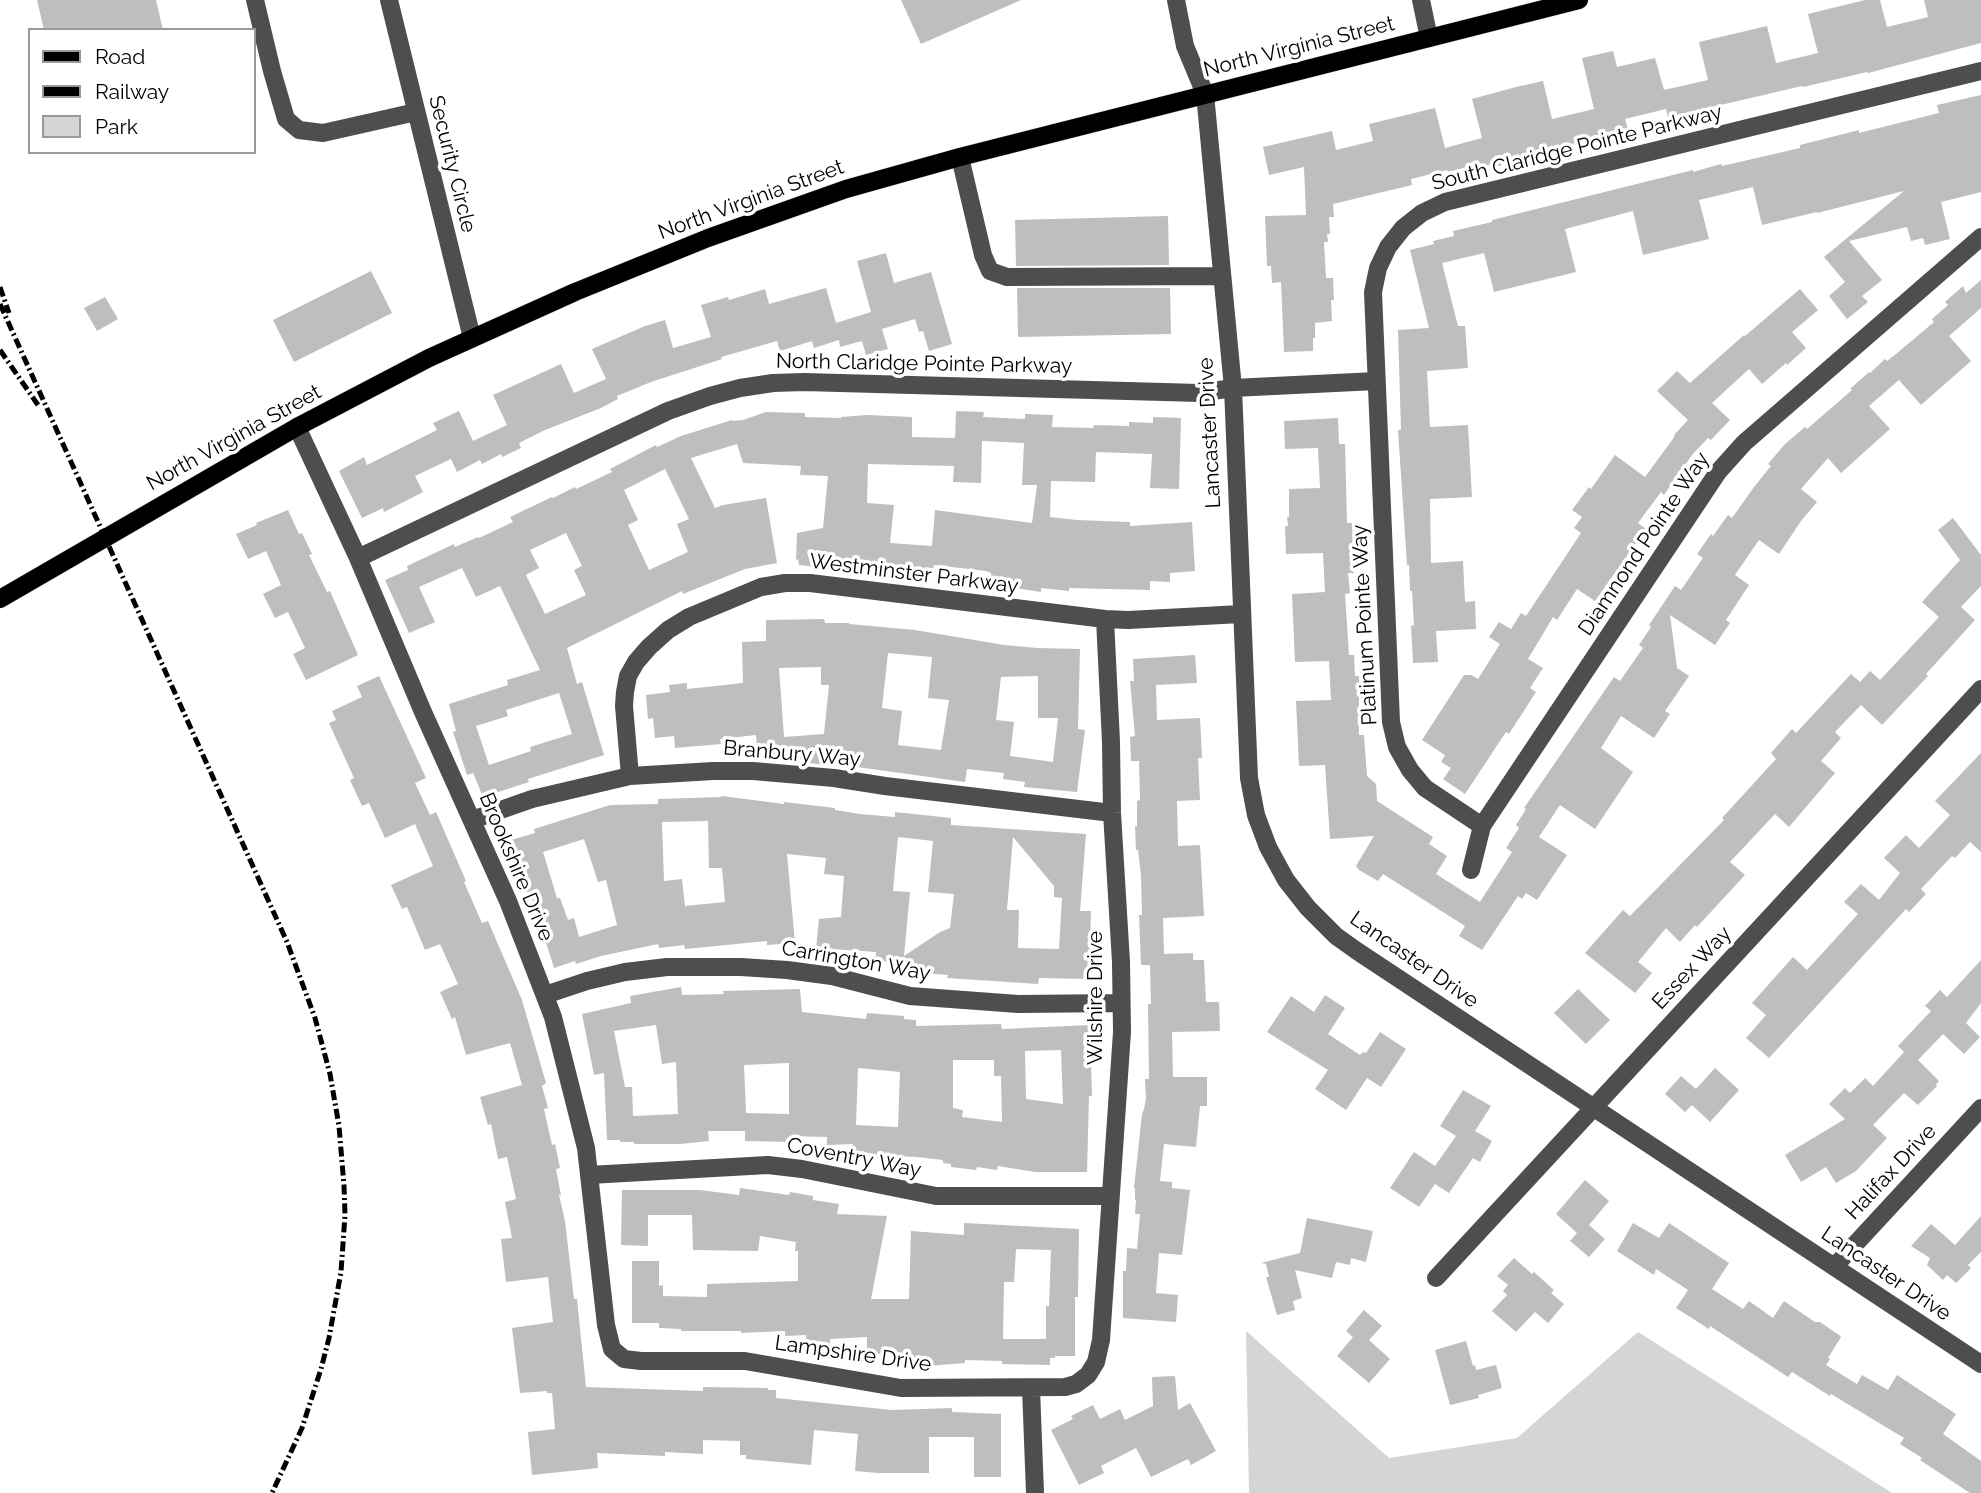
<!DOCTYPE html>
<style>
body{margin:0}
#map{position:relative;width:1981px;height:1493px;overflow:hidden;background:#fff;font-family:Raleway,sans-serif}
canvas{display:block}
.legend{position:absolute;left:28px;top:28px;width:228px;height:126px;box-sizing:border-box;background:#fff;border:2px solid #999;margin:0;padding:9px 12px;list-style:none;font-size:21px;color:#000}
.legend li{display:flex;align-items:center;gap:14px;height:35px}
.legend b{width:35px;border:2px solid #999}
</style>
<div id="map">
<canvas width="1981" height="1493"></canvas>
<ul class="legend">
<li><b style="height:9px;background:#000"></b>Road</li>
<li><b style="height:9px;background:#000"></b>Railway</li>
<li><b style="height:19px;background:#d5d5d5"></b>Park</li>
</ul>
</div>
<script>
const c = document.querySelector('canvas').getContext('2d');
c.lineJoin = 'round';
function paint(path, color) { c.fillStyle = color; c.fill(path, 'evenodd'); }
const poly = rows => new Path2D(rows.map(r => 'M' + r).join(''));
function trace(path, color, width, dash) { c.strokeStyle = color; c.lineWidth = width; c.lineCap = dash ? 'butt' : 'round'; c.setLineDash(dash || []); c.stroke(path); }
function write(font, color, halo, rows, align = 'center') {
  c.font = font + ' Raleway,sans-serif'; c.lineWidth = 7; c.setLineDash([]); c.textBaseline = 'middle'; c.strokeStyle = halo; c.fillStyle = color; for (const [text, x, y, turn = 0] of rows) {
    c.save(); c.translate(x, y); c.rotate((+turn || 0) * Math.PI / 180); c.textAlign = isNaN(turn) ? turn : align; if (halo) c.strokeText(text, 0, 0); c.fillText(text, 0, 0); c.restore();
  }
}
paint(poly([
 [1246,1331,1389,1458,1517,1438,1638,1332,1892,1493,1249,1493]
]), '#d5d5d5');
paint(poly([
 [37,0,156,0,163,30,44,30],
 [901,0,1021,0,921,44],
 [1865,0,1880,0,1887,27,1928,17,1924,0,1981,0,1981,43,1868,73,1867,72,1803,87,1802,86,1695,111,1668,117,1666,109,1625,119,1628,129,1580,140,1580,142,1558,147,1559,150,1491,168,1490,165,1469,170,1468,167,1448,172,1447,170,1411,179,1412,185,1333,204,1334,217,1329,217,1330,234,1327,234,1328,242,1324,242,1326,278,1333,278,1334,300,1331,300,1332,321,1315,323,1315,338,1313,338,1313,351,1284,352,1281,282,1272,283,1271,266,1267,266,1265,216,1306,215,1304,167,1269,175,1263,147,1332,131,1336,150,1373,141,1369,124,1435,108,1445,148,1482,138,1472,99,1516,87,1543,81,1552,119,1594,109,1582,58,1613,51,1617,67,1655,58,1664,90,1708,80,1699,42,1767,26,1776,63,1818,53,1808,14],
 [1981,95,1981,192,1941,202,1950,239,1925,245,1923,238,1911,241,1907,227,1849,241,1882,280,1862,296,1868,302,1847,319,1829,296,1845,282,1824,257,1904,191,1817,213,1817,212,1762,225,1753,187,1699,200,1709,239,1643,255,1633,211,1565,229,1576,272,1494,292,1484,253,1442,263,1458,326,1465,326,1468,368,1427,371,1430,427,1468,425,1472,497,1430,499,1431,563,1463,561,1465,602,1475,601,1476,629,1436,631,1438,662,1413,663,1411,626,1414,625,1412,591,1410,591,1409,565,1407,565,1398,430,1401,430,1398,330,1429,328,1410,250,1434,244,1433,241,1454,236,1453,231,1492,222,1492,220,1693,170,1693,172,1721,164,1722,166,1800,148,1800,145,1859,130,1859,133,1939,113,1937,105],
 [1168,216,1169,265,1016,266,1015,220],
 [886,253,894,283,931,272,952,344,929,351,923,331,919,332,915,319,882,329,888,349,866,355,862,341,840,347,839,340,814,348,812,341,780,351,777,341,721,357,722,359,651,382,617,396,618,399,601,408,545,430,519,443,521,448,502,457,501,454,482,464,480,460,457,472,451,459,415,476,423,492,384,512,383,508,362,518,339,471,364,457,367,465,437,430,433,423,459,411,473,441,507,425,493,395,561,364,574,393,606,379,592,349,645,326,665,320,673,348,711,337,701,305,728,297,729,300,765,289,769,304,826,288,836,323,871,312,857,261],
 [371,271,392,313,294,362,273,320],
 [1981,280,1981,308,1949,336,1971,361,1921,405,1899,380,1869,406,1890,429,1841,473,1828,458,1801,489,1817,502,1801,521,1779,554,1759,540,1735,575,1749,585,1726,620,1730,623,1715,645,1670,615,1677,668,1689,676,1665,711,1670,714,1654,738,1621,716,1601,748,1633,772,1595,829,1560,805,1539,837,1567,855,1537,900,1526,893,1522,899,1518,896,1482,950,1459,936,1465,926,1383,874,1378,881,1359,870,1356,866,1374,836,1330,839,1325,765,1299,766,1296,701,1331,700,1329,661,1295,662,1292,594,1325,592,1323,553,1286,554,1285,526,1288,526,1287,517,1289,517,1289,489,1320,488,1318,448,1285,449,1284,421,1338,418,1339,444,1345,444,1347,523,1352,523,1354,573,1348,573,1350,593,1345,594,1349,655,1354,655,1355,676,1359,676,1359,735,1364,735,1367,776,1376,784,1377,801,1433,837,1429,844,1447,856,1436,874,1480,902,1512,852,1506,848,1519,828,1516,825,1526,809,1524,808,1614,677,1620,681,1643,648,1639,645,1651,627,1649,625,1675,586,1681,590,1703,558,1697,554,1711,534,1713,536,1728,515,1732,518,1754,487,1771,466,1768,464,1785,444,1805,427,1807,429,1844,397,1852,390,1850,389,1869,372,1870,373,1885,359,1887,361,1896,354,1934,322,1932,319,1948,305,1945,302,1963,286,1966,293],
 [1017,288,1170,288,1171,334,1018,337],
 [1800,289,1818,310,1792,332,1806,348,1787,365,1786,363,1762,384,1749,369,1712,403,1730,420,1711,440,1708,438,1692,455,1664,495,1661,492,1638,523,1646,529,1595,601,1577,589,1557,620,1553,617,1528,659,1543,668,1530,688,1536,692,1509,734,1506,732,1465,794,1443,779,1451,768,1441,762,1445,755,1422,740,1464,675,1471,675,1478,679,1500,644,1489,637,1499,622,1511,629,1521,613,1526,616,1581,533,1574,528,1582,517,1572,510,1589,487,1591,489,1615,455,1645,477,1675,436,1674,435,1688,420,1657,391,1677,371,1690,383,1744,335,1745,336],
 [105,297,118,319,97,331,84,308],
 [956,411,984,412,983,417,1003,418,1025,419,1025,414,1053,415,1052,427,1093,428,1094,425,1129,426,1129,422,1153,423,1153,417,1181,418,1179,489,1150,488,1152,454,1096,452,1095,482,1051,481,1050,517,1077,520,1130,522,1130,526,1192,522,1195,571,1170,573,1170,582,1150,581,1150,590,1069,588,1069,591,1041,588,1041,592,1015,588,1016,582,991,579,991,573,986,571,934,565,933,570,908,568,908,575,847,567,847,570,799,565,798,559,796,560,797,533,823,528,828,476,800,475,801,466,743,463,737,444,691,458,715,508,723,505,766,498,777,563,745,569,683,594,682,591,567,648,577,684,582,682,604,755,528,779,529,782,483,797,473,773,467,775,453,732,456,731,449,704,508,685,507,680,540,670,500,586,476,597,462,568,419,587,435,622,409,633,385,580,408,570,407,566,454,544,455,547,478,537,479,538,513,522,510,517,552,497,553,498,575,487,576,489,612,472,610,469,656,445,657,447,681,436,732,420,733,421,743,420,766,412,805,413,805,417,841,418,841,417,867,415,912,417,912,437,955,438],
 [982,441,1024,443,1022,485,1037,485,1032,523,935,510,932,546,890,543,894,505,867,503,868,464,954,466,953,482,981,483],
 [665,469,689,519,677,524,688,552,649,570,628,525,638,520,624,490],
 [566,533,582,566,574,570,586,595,545,614,526,575,539,568,530,550],
 [559,693,572,734,530,747,531,751,489,765,476,726,508,716,506,710],
 [288,510,299,534,302,533,312,554,309,555,327,592,330,591,358,655,306,680,293,654,305,648,288,612,275,618,263,594,281,585,266,551,248,559,236,534,257,525,256,523],
 [1953,518,1981,555,1981,586,1961,607,1975,620,1926,674,1928,676,1882,725,1861,705,1835,732,1841,738,1821,761,1835,773,1789,827,1775,814,1730,862,1745,875,1697,927,1695,925,1680,942,1666,928,1638,962,1652,973,1635,993,1585,953,1623,910,1630,916,1724,820,1722,818,1776,759,1771,753,1792,729,1796,733,1851,674,1860,682,1870,671,1880,680,1939,617,1922,602,1960,560,1938,530],
 [824,619,825,623,849,623,849,624,915,630,1004,645,1037,648,1080,649,1078,729,1085,730,1077,792,1024,787,1025,782,1003,779,1004,773,967,769,965,782,857,767,806,763,807,759,758,760,756,735,720,739,721,744,675,748,674,736,655,738,653,718,648,719,646,695,670,692,669,685,687,683,687,689,743,683,742,642,766,641,766,620],
 [888,653,932,657,928,698,949,700,941,750,898,745,902,711,882,708],
 [821,667,821,685,829,685,824,734,784,737,779,668],
 [1038,676,1038,718,1058,718,1053,762,1010,756,1014,722,996,720,1001,677],
 [1195,655,1197,683,1156,685,1157,720,1200,718,1202,758,1198,758,1200,800,1177,801,1178,846,1200,845,1204,916,1163,918,1164,954,1193,953,1193,960,1204,960,1206,1002,1219,1002,1220,1031,1172,1032,1173,1077,1207,1077,1207,1106,1200,1106,1196,1147,1164,1144,1160,1181,1172,1182,1172,1188,1190,1190,1182,1255,1159,1253,1156,1293,1178,1295,1176,1322,1123,1318,1123,1271,1126,1271,1127,1248,1137,1249,1140,1214,1135,1214,1136,1200,1135,1200,1135,1188,1134,1188,1142,1114,1144,1109,1146,1098,1145,1079,1149,1079,1148,1004,1151,1004,1150,965,1141,965,1139,915,1142,915,1141,875,1138,850,1136,850,1135,826,1137,826,1137,801,1140,800,1139,761,1131,761,1130,737,1135,736,1130,681,1134,681,1133,659],
 [379,676,426,778,415,783,430,815,436,812,466,881,464,882,482,923,488,921,522,1000,546,1083,542,1086,548,1108,544,1109,552,1145,555,1144,560,1168,556,1169,561,1195,559,1195,565,1221,574,1299,577,1299,586,1387,703,1391,703,1387,768,1388,768,1390,776,1390,776,1398,892,1410,952,1408,952,1412,1001,1414,1001,1477,974,1477,974,1437,929,1437,929,1473,878,1473,855,1471,858,1434,814,1430,811,1465,746,1459,746,1455,740,1455,740,1441,703,1440,703,1454,665,1452,665,1456,597,1453,598,1468,532,1475,528,1432,555,1429,552,1393,547,1393,547,1391,520,1393,512,1328,553,1322,548,1277,506,1282,501,1239,512,1238,505,1202,516,1199,507,1157,498,1159,491,1124,488,1125,480,1097,522,1085,510,1043,466,1055,455,1017,452,1019,440,992,458,984,440,944,425,950,407,907,402,909,391,885,433,866,415,824,385,838,369,803,362,806,350,780,354,778,329,723,336,720,332,711,362,697,357,686],
 [1981,753,1981,852,1970,842,1955,858,1952,856,1921,889,1926,894,1909,912,1906,909,1769,1058,1746,1038,1766,1015,1752,1003,1793,957,1807,970,1838,936,1858,914,1844,902,1861,884,1879,900,1900,873,1884,858,1906,835,1919,848,1950,815,1935,801],
 [722,796,784,804,784,802,835,808,835,810,860,814,895,817,895,812,951,818,951,825,1086,834,1080,911,1091,911,1089,979,1039,978,1038,984,947,978,948,975,925,973,925,970,888,966,894,962,875,961,876,952,816,948,819,919,841,917,844,876,824,874,826,858,787,854,795,943,767,945,767,941,685,949,684,945,659,948,658,944,601,956,576,964,575,961,554,968,532,898,529,899,511,840,535,833,534,829,610,805,658,804,658,799,721,797],
 [708,821,709,868,722,868,725,902,685,906,682,879,664,881,662,822],
 [898,837,933,841,928,892,954,894,950,928,940,932,904,956,910,892,893,891],
 [1013,837,1054,886,1054,897,1062,898,1059,949,1018,948,1019,910,1007,910],
 [584,839,598,882,606,880,617,925,579,937,574,918,568,920,560,898,557,898,543,852],
 [1981,960,1981,1003,1966,1023,1980,1037,1964,1054,1943,1034,1918,1060,1939,1081,1936,1084,1937,1086,1918,1105,1904,1093,1873,1125,1887,1138,1856,1171,1836,1183,1826,1167,1801,1182,1785,1155,1845,1119,1829,1104,1845,1088,1850,1093,1865,1078,1873,1086,1904,1052,1898,1046,1931,1011,1925,1006,1940,990,1947,997],
 [681,987,682,995,724,994,723,991,800,989,802,1012,866,1019,867,1013,904,1016,904,1019,916,1020,916,1026,1001,1024,1002,1029,1090,1025,1092,1096,1089,1096,1087,1172,1035,1172,998,1166,997,1170,977,1167,976,1170,951,1167,951,1164,943,1163,943,1160,917,1157,894,1156,893,1161,871,1158,871,1153,852,1152,853,1144,827,1145,827,1137,790,1136,790,1142,745,1141,745,1131,708,1131,709,1141,680,1144,634,1144,634,1142,620,1142,620,1140,607,1140,604,1073,594,1075,582,1014,631,1003,630,996],
 [656,1025,662,1064,676,1062,678,1114,633,1116,632,1087,625,1087,614,1031],
 [1061,1050,1063,1104,1026,1099,1025,1051],
 [953,1060,994,1060,994,1076,1001,1076,1002,1122,962,1117,963,1110,953,1108],
 [789,1063,789,1114,746,1113,744,1065],
 [858,1068,900,1072,898,1127,856,1125],
 [1578,989,1610,1020,1586,1044,1554,1013],
 [1325,995,1345,1008,1328,1034,1360,1055,1363,1052,1366,1053,1380,1032,1406,1049,1381,1087,1367,1078,1346,1110,1315,1089,1328,1070,1267,1032,1291,996,1314,1012],
 [1715,1068,1739,1090,1710,1122,1692,1105,1685,1112,1665,1094,1681,1076,1696,1089],
 [1463,1090,1491,1106,1475,1131,1492,1141,1480,1162,1473,1158,1449,1193,1435,1184,1419,1207,1390,1188,1414,1152,1435,1166,1456,1136,1440,1126],
 [1585,1180,1609,1201,1589,1225,1605,1239,1589,1257,1570,1241,1577,1233,1556,1214],
 [740,1188,789,1195,790,1192,813,1196,813,1200,839,1204,837,1214,887,1216,871,1299,909,1299,911,1231,964,1235,964,1223,1079,1229,1078,1297,1075,1297,1075,1356,1055,1356,1055,1358,1050,1358,1050,1365,1002,1364,1002,1361,965,1360,965,1363,915,1367,915,1359,892,1360,892,1355,867,1353,867,1337,830,1339,830,1344,807,1345,806,1335,785,1336,785,1331,741,1333,741,1331,681,1331,681,1329,659,1328,659,1323,632,1323,632,1261,659,1261,659,1286,663,1285,663,1296,707,1297,707,1284,798,1281,798,1251,795,1251,796,1242,760,1236,758,1251,693,1250,692,1215,648,1215,648,1246,621,1245,622,1190,700,1190,739,1195],
 [1016,1249,1051,1250,1049,1306,1046,1306,1046,1339,1003,1339,1004,1282,1014,1282],
 [1981,1216,1981,1252,1968,1265,1971,1268,1956,1283,1947,1275,1943,1280,1927,1265,1930,1258,1911,1246,1931,1224,1955,1245],
 [1307,1218,1373,1231,1366,1262,1351,1258,1350,1265,1336,1262,1332,1278,1295,1270,1302,1298,1293,1301,1295,1310,1277,1315,1266,1277,1269,1277,1266,1264,1261,1263,1300,1253],
 [1633,1223,1659,1238,1669,1223,1729,1263,1712,1289,1743,1309,1749,1301,1773,1318,1784,1301,1815,1322,1820,1322,1839,1335,1841,1337,1828,1358,1830,1359,1826,1365,1857,1384,1862,1375,1888,1390,1897,1375,1956,1414,1943,1434,1981,1461,1981,1493,1970,1493,1920,1460,1922,1458,1900,1444,1904,1438,1831,1394,1830,1396,1792,1372,1788,1377,1710,1326,1709,1329,1676,1308,1688,1290,1656,1269,1654,1275,1617,1251],
 [1514,1258,1532,1274,1534,1272,1554,1290,1551,1293,1564,1304,1548,1323,1535,1312,1516,1332,1492,1311,1507,1295,1503,1291,1508,1285,1497,1276],
 [1364,1310,1382,1326,1369,1340,1390,1359,1369,1383,1337,1356,1353,1337,1346,1331],
 [1466,1341,1473,1366,1475,1365,1476,1370,1496,1365,1502,1388,1478,1395,1479,1398,1450,1405,1435,1350],
 [1175,1376,1178,1410,1190,1403,1216,1451,1191,1465,1188,1459,1151,1477,1136,1448,1101,1466,1104,1473,1079,1485,1051,1430,1073,1419,1071,1416,1093,1405,1100,1419,1120,1409,1125,1420,1153,1406,1152,1377]
]), '#bebebe');
const major = poly([
 [0,599,297,427,429,358,575,292,708,238,846,189,960,157,1579,0]
]);
trace(major, '#dbdbdb', 19);
trace(poly([
 [255,0,272,71,286,119,299,130,323,133,416,112],
 [389,0,472,338],
 [1176,0,1185,46,1205,94,1233,388,1249,778,1256,815,1268,847,1286,880,1308,908,1336,936,1357,951,1981,1364],
 [1421,0,1429,38],
 [960,157,983,255,990,271,1007,277,1222,276],
 [297,427,358,558,423,712,508,901,553,1017,586,1148,606,1325,612,1349,624,1359,641,1361,745,1361,901,1388,1065,1387,1076,1384,1088,1375,1096,1362,1101,1340,1122,1032,1121,962,1112,813,1111,742,1105,619],
 [358,558,668,411,710,396,740,388,773,383,804,382,1199,393,1233,388,1376,381],
 [630,776,624,706,625,692,628,676,636,662,649,647,668,630,689,617,761,587,785,583,810,583,1105,619,1128,620,1241,614],
 [472,820,532,799,630,776,713,771,753,771,834,778,885,786,1112,813],
 [1482,826,1425,788,1410,770,1397,747,1391,722,1373,292,1378,268,1388,247,1403,228,1422,213,1445,202,1981,71],
 [1471,870,1482,826,1718,472,1744,443,1981,237],
 [545,995,587,981,625,972,667,967,741,967,787,970,832,976,910,996,1018,1004,1121,1003],
 [589,1175,768,1165,802,1169,936,1196,1109,1196],
 [1834,1267,1981,1108],
 [1436,1278,1981,689],
 [1031,1388,1035,1493]
]), '#4e4e4e', 18);
trace(major, '#000', 18);
trace(poly([
 [0,287,9,313],
 [0,304,287,942,315,1018,330,1074,339,1126,344,1186,345,1215,341,1272,329,1338,321,1369,302,1428,272,1493],
 [0,350,38,405]
]), '#000', 5, [10, 3.5, 2, 3.5]);
write('21px', '#000', '#fff', [
 ["North Virginia Street",1299,47,-14],
 ["South Claridge Pointe Parkway",1577,148,-14],
 ["Security Circle",452,164,76],
 ["North Virginia Street",751,200,-20],
 ["North Claridge Pointe Parkway",924,364,1],
 ["Lancaster Drive",1210,433,-93],
 ["North Virginia Street",234,438,-29],
 ["Diamnond Pointe Way",1644,544,-56],
 ["Westminster Parkway",914,574,7],
 ["Platinum Pointe Way",1365,625,-93],
 ["Branbury Way",792,754,5],
 ["Brookshire Drive",516,867,67],
 ["Lancaster Drive",1414,960,35],
 ["Carrington Way",856,961,10],
 ["Essex Way",1692,968,-47],
 ["Wilshire Drive",1096,998,-90],
 ["Coventry Way",854,1158,11],
 ["Halifax Drive",1891,1172,-47],
 ["Lancaster Drive",1886,1274,34],
 ["Lampshire Drive",853,1354,8]
]);
</script>
